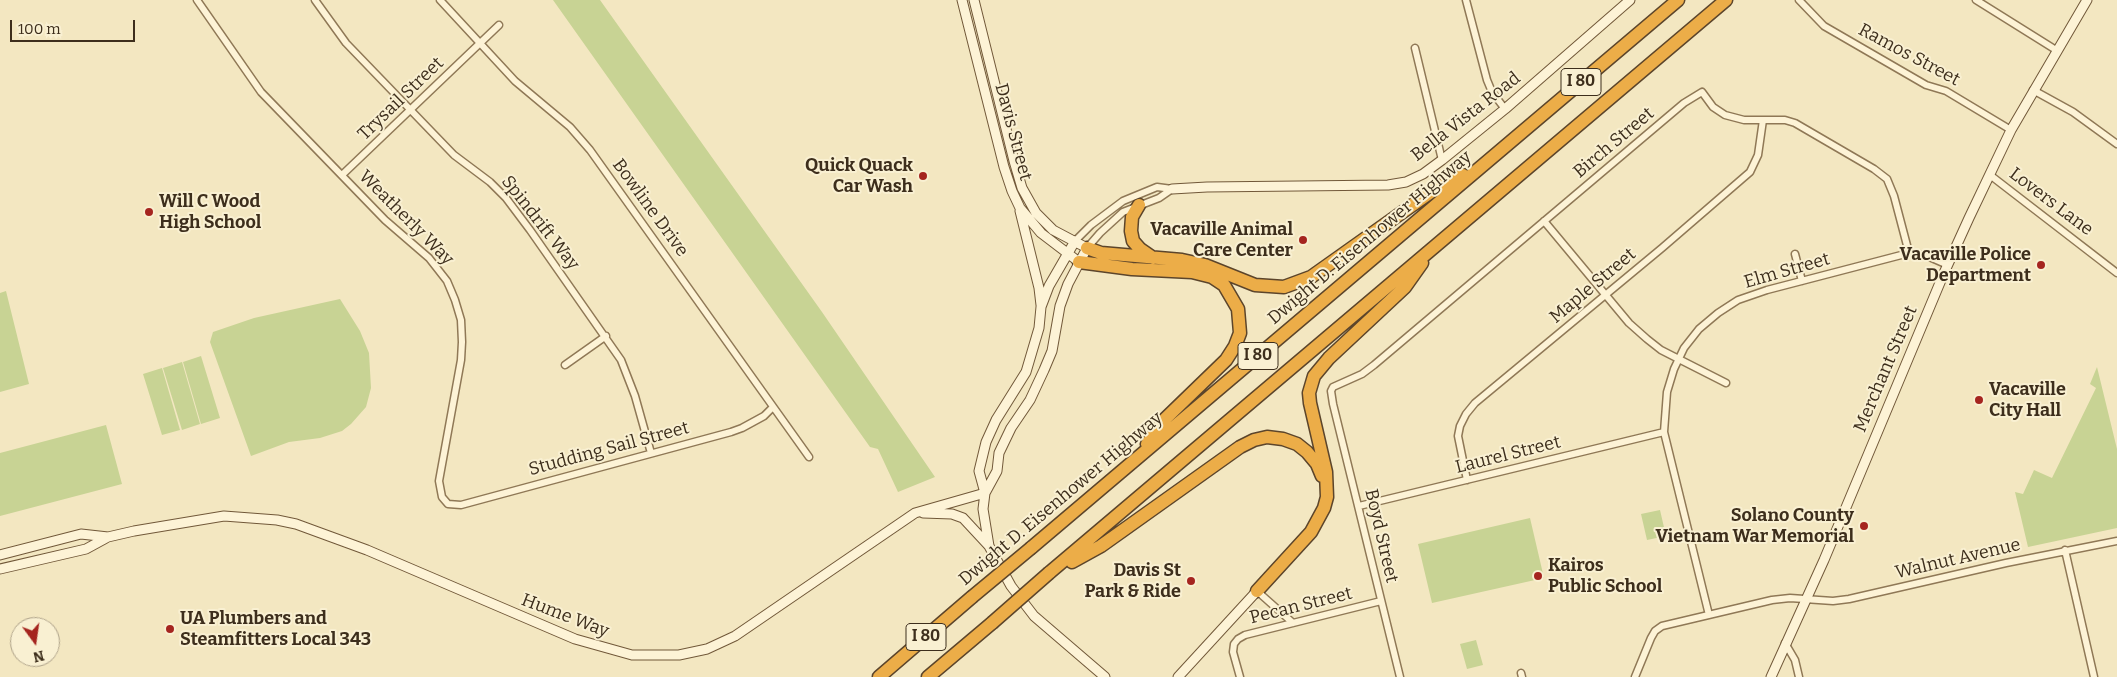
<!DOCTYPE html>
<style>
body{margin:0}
#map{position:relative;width:2117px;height:677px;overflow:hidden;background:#f3e7c1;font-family:Bitter,serif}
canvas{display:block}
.north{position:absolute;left:10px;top:617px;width:50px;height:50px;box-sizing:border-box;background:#f9f0d2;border:1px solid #aea289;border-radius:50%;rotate:166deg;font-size:14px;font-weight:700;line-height:20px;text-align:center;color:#3d2e1c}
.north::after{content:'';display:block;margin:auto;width:18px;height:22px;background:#a5251f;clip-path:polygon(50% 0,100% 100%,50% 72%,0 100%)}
.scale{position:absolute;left:10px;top:20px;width:125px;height:22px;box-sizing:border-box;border:2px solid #3d2e1c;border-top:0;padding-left:6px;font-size:15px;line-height:18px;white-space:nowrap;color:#3d2e1c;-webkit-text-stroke:4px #f9f0d2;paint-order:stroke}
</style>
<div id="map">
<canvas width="2117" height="677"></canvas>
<div class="north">N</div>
<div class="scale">100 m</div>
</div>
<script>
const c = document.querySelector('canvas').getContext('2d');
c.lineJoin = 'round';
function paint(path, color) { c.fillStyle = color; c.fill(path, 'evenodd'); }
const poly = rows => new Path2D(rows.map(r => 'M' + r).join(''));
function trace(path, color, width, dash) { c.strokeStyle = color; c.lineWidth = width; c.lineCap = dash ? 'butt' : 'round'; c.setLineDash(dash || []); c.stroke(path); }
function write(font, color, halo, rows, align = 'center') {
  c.font = font + ' Bitter,serif'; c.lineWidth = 4; c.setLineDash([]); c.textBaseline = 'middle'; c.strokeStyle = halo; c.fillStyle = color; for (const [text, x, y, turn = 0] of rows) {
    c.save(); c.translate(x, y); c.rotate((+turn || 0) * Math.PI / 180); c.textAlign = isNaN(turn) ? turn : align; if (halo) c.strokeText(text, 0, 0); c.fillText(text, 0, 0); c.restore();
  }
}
paint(poly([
 [553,0,600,0,822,312,935,477,898,492,878,449,870,447],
 [6,291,29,384,0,392,0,293],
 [340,299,360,331,369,353,371,388,366,407,351,424,342,431,320,438,289,442,251,456,210,342,213,332,254,318],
 [201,356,220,418,201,424,183,362],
 [182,362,200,424,182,430,163,368],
 [2097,367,2117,449,2117,528,2028,547,2015,492,2023,494,2034,470,2052,478,2096,388,2090,384],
 [162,368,180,430,162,435,143,374],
 [106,425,122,484,0,516,0,453],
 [1660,510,1666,536,1647,540,1641,514],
 [1530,518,1544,578,1432,603,1418,544],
 [1476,640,1483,665,1467,669,1460,644]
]), '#c8d394');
const street = poly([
 [197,0,261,92,385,220,429,258,447,281,455,300,461,320,462,342,461,360,439,481,442,497,448,504,461,505,731,432,742,428,764,416,772,408],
 [315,0,346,43,454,155,490,182,506,198,530,230,621,360,635,396,651,453],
 [440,0,515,81,570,127,590,150,809,457],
 [1466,0,1487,80,1492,92,1505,109],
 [1799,0,1824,26,1926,85,1946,91,2011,130],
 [1976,0,2056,50],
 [1415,48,1442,160],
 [2033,90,2073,112,2117,144],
 [342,175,499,25],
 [1990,175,2117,273],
 [1544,221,1629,323,1647,339,1661,350,1726,383],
 [1075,241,1091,225,1123,201,1157,187,1172,189],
 [1087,248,1100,233,1123,212,1159,198,1172,189],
 [1795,254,1802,281],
 [565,365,606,336],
 [1467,480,1458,436,1460,426,1466,414,1475,403,1662,248,1750,172,1758,155,1763,120],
 [1359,506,1664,432],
 [2065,550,2094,677],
 [1257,591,1293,623],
 [1709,615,1664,432,1667,392,1674,369,1684,348,1699,329,1718,313,1738,300,1767,290,1909,253,1925,255,1948,265],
 [1785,643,1795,660,1799,677],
 [1521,673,1522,677],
 [1240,677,1233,652,1234,644,1238,639,1245,635,1381,601],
 [1400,677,1333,404,1331,391,1333,387,1362,374,1374,365,1684,103,1702,92,1713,107,1725,115,1744,120,1785,120,1795,123,1874,169,1887,179,1894,196,1909,253],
 [1635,677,1651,638,1655,631,1662,626,1772,600,1790,598,1833,601,1849,599,2006,563,2117,541]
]);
const secondary = poly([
 [962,0,1004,167,1012,191,1020,208,1041,233,1079,262],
 [974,0,1014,161,1022,188,1036,213,1053,230,1087,248,1068,284,1060,306,1052,351,1044,370,1030,400,1011,428,999,453,997,471,985,493],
 [1172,189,1207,187,1388,185,1406,182,1423,174,1442,160,1505,109,1630,0],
 [1020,211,1039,288,1041,305],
 [1075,241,1049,286,1041,307,1039,328,1026,372,996,420,986,442,979,471,985,493,983,509,989,546,1011,586,1034,616,1105,677],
 [923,513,952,514,963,518,989,546],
 [0,555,81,534,108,537],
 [0,569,86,549,108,537,134,531,224,516,277,520,296,524,367,550,575,639,632,655,679,655,707,649,735,636,915,513,985,493],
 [1178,677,1257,591],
 [1771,677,1824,560,1944,273,1969,218,2011,130,2087,0]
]);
const highway = poly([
 [1139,205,1132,217,1131,231,1133,241,1140,249,1153,258],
 [1087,248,1101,253,1182,260,1205,265,1255,285,1284,287,1311,277,1435,189,1463,175],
 [1079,262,1132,269,1192,272,1212,277,1224,285,1238,309,1240,333,1235,346,1226,360,1164,420,1147,444],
 [1031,548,1678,0],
 [1072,562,1101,546,1240,447,1254,440,1267,437,1283,439,1297,444,1307,452,1317,464,1322,476],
 [1049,573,1726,0],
 [1257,591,1311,532,1324,508,1327,497,1326,472,1310,403,1309,393,1314,376,1329,358,1405,287,1422,263],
 [879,677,972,597],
 [928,677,992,623]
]);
trace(street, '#8f7856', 9);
trace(secondary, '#715839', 11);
trace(highway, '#5c452b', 15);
trace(street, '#fdf3d6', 6);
trace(secondary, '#fdf3d6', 9);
trace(highway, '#ecad48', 12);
const highwayBridge = poly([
 [972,597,1031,548],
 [992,623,1049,573]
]);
trace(highwayBridge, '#5c452b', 15, []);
trace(highwayBridge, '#ecad48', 12);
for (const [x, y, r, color] of [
 [923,176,5,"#a5251f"],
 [149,212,5,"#a5251f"],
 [1303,240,5,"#a5251f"],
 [2041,265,5,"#a5251f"],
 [1979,400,5,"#a5251f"],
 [1864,526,5,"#a5251f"],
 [1538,576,5,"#a5251f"],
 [1191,581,5,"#a5251f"],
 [170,629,5,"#a5251f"]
]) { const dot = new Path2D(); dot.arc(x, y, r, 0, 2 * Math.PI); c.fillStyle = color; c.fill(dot); trace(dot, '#f9f0d2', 2); }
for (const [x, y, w] of [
 [1581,82,40],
 [1258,356,40],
 [926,637,40]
]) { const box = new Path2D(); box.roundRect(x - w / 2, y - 13.5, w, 27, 4); c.fillStyle = '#f9f0d2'; c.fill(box); trace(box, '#3d2e1c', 1); }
write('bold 16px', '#3d2e1c', null, [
 ["I 80",1581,82],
 ["I 80",1258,356],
 ["I 80",926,637]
]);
write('18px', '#3d2e1c', '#f9f0d2', [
 ["Ramos Street",1909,55,28],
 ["Trysail Street",401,99,-44],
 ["Bella Vista Road",1466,117,-38],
 ["Davis Street",1013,132,75],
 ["Birch Street",1614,143,-40],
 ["Lovers Lane",2051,202,37],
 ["Bowline Drive",650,208,54],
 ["Weatherly Way",406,218,45],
 ["Spindrift Way",540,223,52],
 ["Dwight D. Eisenhower Highway",1370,238,-40],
 ["Elm Street",1787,271,-16],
 ["Maple Street",1593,286,-40],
 ["Merchant Street",1886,369,-67],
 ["Studding Sail Street",609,449,-15],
 ["Laurel Street",1508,455,-14],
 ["Dwight D. Eisenhower Highway",1061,499,-40],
 ["Boyd Street",1381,536,77],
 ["Walnut Avenue",1958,559,-13],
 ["Pecan Street",1301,606,-14],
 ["Hume Way",565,616,21]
]);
write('bold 18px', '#3d2e1c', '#f9f0d2', [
 ["Quick Quack",913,166],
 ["Car Wash",913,187],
 ["Will C Wood",159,202,"left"],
 ["High School",159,223,"left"],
 ["Vacaville Animal",1293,230],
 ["Care Center",1293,251],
 ["Vacaville Police",2031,255],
 ["Department",2031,276],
 ["Vacaville",1989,390,"left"],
 ["City Hall",1989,411,"left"],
 ["Solano County",1854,516],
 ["Vietnam War Memorial",1854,537],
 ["Kairos",1548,566,"left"],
 ["Public School",1548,587,"left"],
 ["Davis St",1181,571],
 ["Park & Ride",1181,592],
 ["UA Plumbers and",180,619,"left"],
 ["Steamfitters Local 343",180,640,"left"]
], 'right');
</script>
